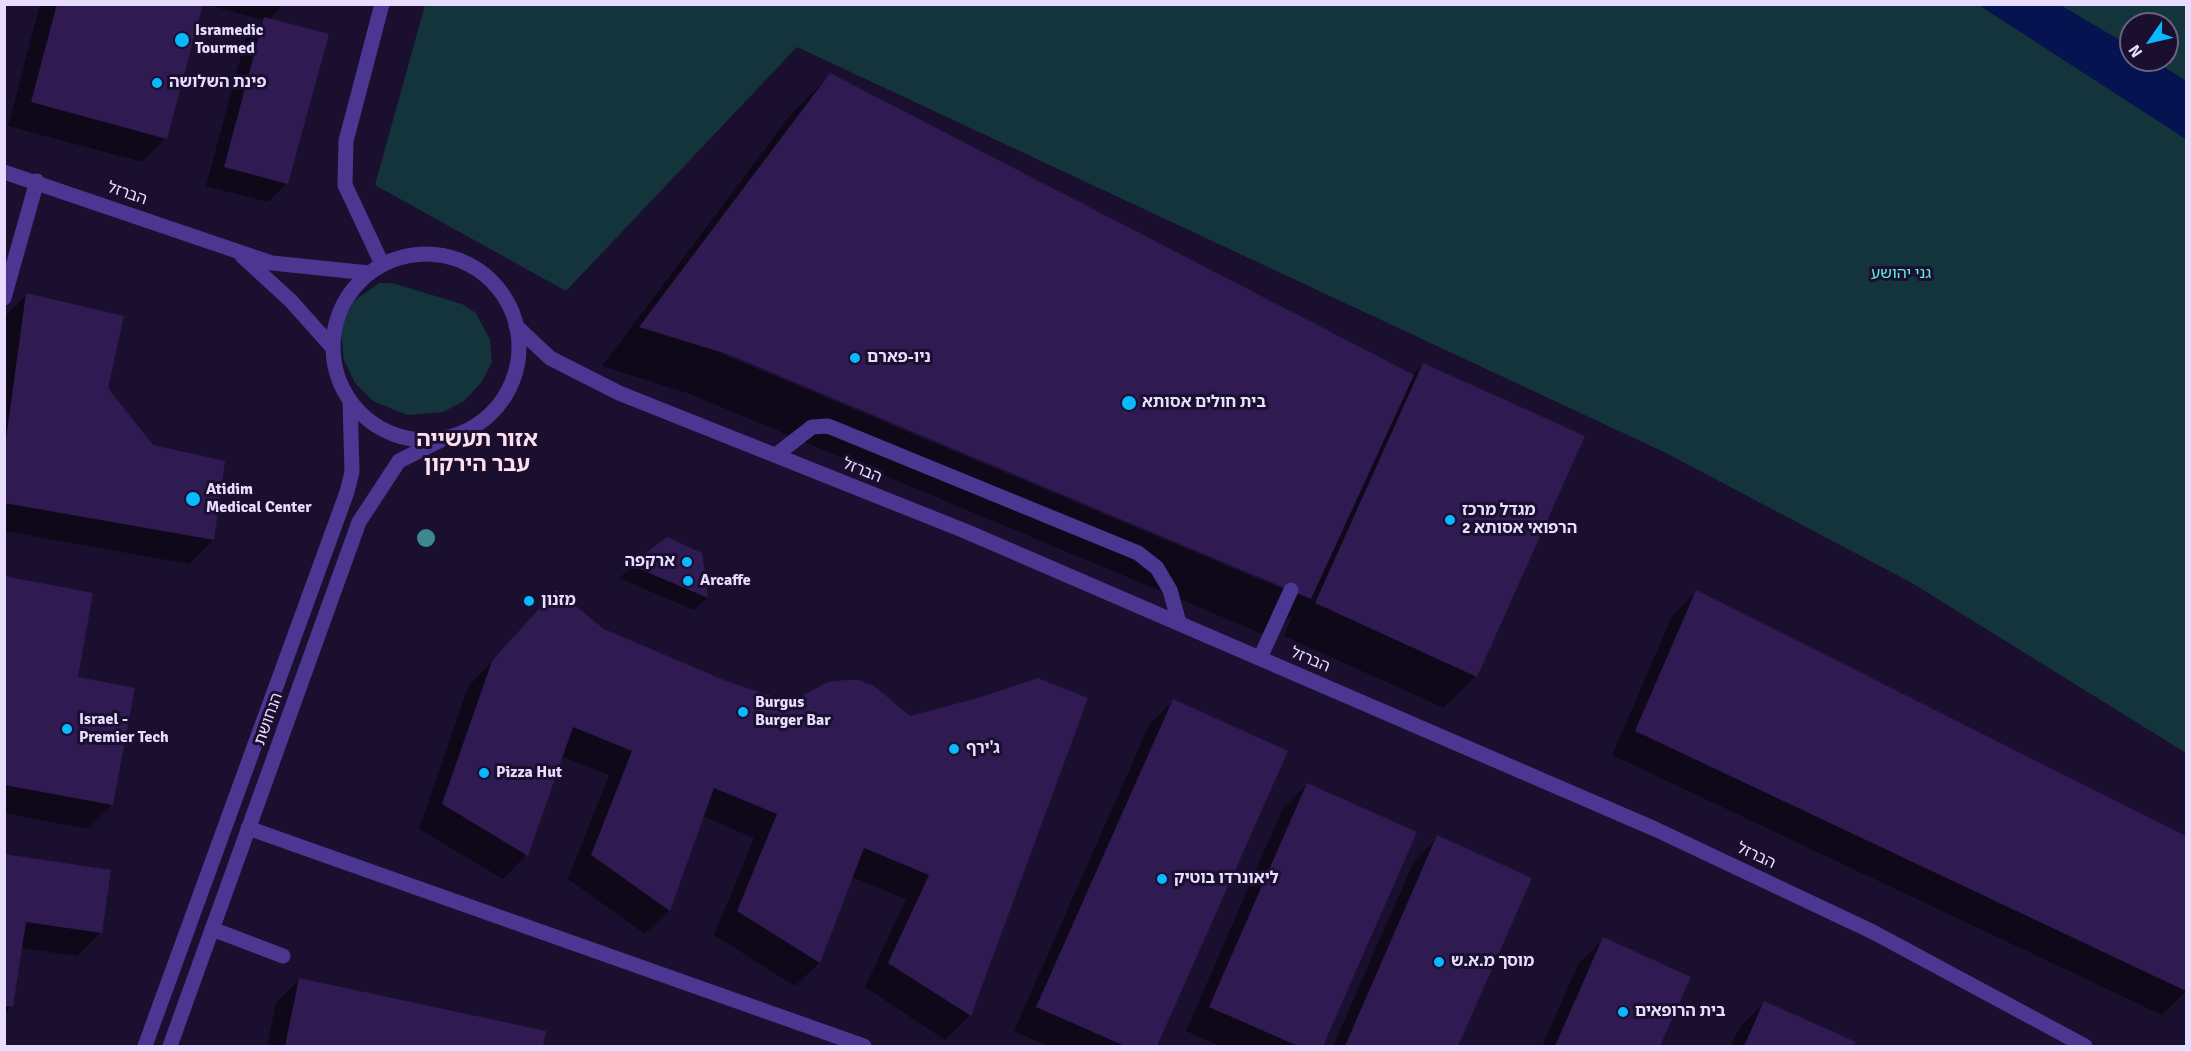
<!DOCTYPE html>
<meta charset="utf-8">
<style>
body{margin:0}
#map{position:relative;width:2191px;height:1051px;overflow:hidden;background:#1b0f2f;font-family:Signika,sans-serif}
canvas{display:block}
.frame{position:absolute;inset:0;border:6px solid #e8ddff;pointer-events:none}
.north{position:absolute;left:2119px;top:12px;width:60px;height:60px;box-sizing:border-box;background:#1b0f2f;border:2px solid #6d6182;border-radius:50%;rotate:236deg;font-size:16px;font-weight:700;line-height:24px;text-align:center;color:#e8ddff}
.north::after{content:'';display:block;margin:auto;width:21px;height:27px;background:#09b9ff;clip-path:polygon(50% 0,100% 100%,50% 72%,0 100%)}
</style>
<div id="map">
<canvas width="2191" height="1051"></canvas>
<div class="frame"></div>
<div class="north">N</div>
</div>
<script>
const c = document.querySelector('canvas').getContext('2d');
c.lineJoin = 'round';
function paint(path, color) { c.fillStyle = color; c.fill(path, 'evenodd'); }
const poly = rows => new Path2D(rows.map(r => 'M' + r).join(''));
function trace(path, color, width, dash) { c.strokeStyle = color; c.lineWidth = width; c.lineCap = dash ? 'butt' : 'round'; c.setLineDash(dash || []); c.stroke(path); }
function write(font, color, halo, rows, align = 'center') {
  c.font = font + ' Signika,"Noto Sans Hebrew",sans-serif'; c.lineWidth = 6; c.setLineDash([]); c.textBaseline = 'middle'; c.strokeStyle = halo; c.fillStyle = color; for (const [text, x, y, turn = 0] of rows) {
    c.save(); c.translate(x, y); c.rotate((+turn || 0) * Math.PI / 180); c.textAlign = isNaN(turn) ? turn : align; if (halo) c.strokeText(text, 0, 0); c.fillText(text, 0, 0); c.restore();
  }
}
paint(poly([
 [425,5,1979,5,2186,139,2186,753,1912,583,1666,453,797,47,566,291,375,185],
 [2060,5,2186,5,2186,81,2152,60,2167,60,2167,24,2131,24,2131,47],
 [379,283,392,283,462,304,476,313,490,340,492,362,481,383,464,401,443,412,407,415,373,401,355,383,344,360,341,334,343,322,354,301]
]), '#12343a');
paint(poly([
 [1979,5,2060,5,2131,47,2131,60,2152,60,2186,81,2186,139]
]), '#061351');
paint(poly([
 [40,4,201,4,166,138,142,162,8,126],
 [204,4,284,4,269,20,287,183,268,202,206,186,246,37,263,20],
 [830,75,1412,375,1423,365,1476,676,1444,708,1284,636,1293,614,1270,637,690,394,602,366,791,114],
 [724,351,1294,590,1294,594,722,354],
 [26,295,107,388,213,540,189,564,4,531,4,317],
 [667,538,701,554,707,598,694,610,619,578],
 [4,578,76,678,133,689,112,805,88,829,4,813],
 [556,592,604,630,725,682,790,704,909,718,1086,698,969,1016,945,1040,865,987,906,899,852,877,819,963,795,986,714,935,754,838,702,816,669,910,645,934,568,879,609,775,561,756,526,855,503,879,419,829,468,687],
 [1696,592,2186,837,2186,991,2162,1015,1612,755,1672,616],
 [1173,701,1286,751,1155,1046,1048,1046,1014,1031,1149,725],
 [1307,784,1415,833,1321,1046,1220,1046,1186,1031,1283,808],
 [1438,837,1530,878,1457,1046,1333,1046,1414,861],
 [4,856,101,932,77,956,20,948,12,1006,4,1014],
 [1603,939,1689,978,1658,1046,1542,1046,1579,963],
 [300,979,544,1032,541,1046,267,1046,276,1003],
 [1764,1003,1854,1043,1853,1046,1731,1046,1740,1027]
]), '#0007');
paint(poly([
 [57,4,203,4,167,139,31,102],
 [264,17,329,34,288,184,224,167],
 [830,73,1414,375,1311,599,730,355,639,327],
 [26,293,124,316,108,388,153,445,225,461,214,540,4,503,4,454],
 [1423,363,1585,436,1477,677,1315,603],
 [667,537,702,553,708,598,630,565],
 [4,576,93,593,78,677,135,688,113,805,4,785],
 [556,590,604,629,726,681,790,702,828,682,846,680,859,680,874,686,910,716,978,698,1038,678,1088,698,971,1016,888,963,929,875,864,848,820,963,737,911,777,814,714,788,670,911,591,855,632,751,573,727,528,856,442,804,492,661],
 [1696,590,2186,836,2186,991,1635,731],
 [1173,699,1288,751,1157,1046,1125,1046,1036,1007],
 [1307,783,1417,832,1323,1046,1298,1046,1209,1007],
 [1437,835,1532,878,1458,1046,1345,1046],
 [4,854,111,870,102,933,26,922,13,1007,4,1006],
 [1603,937,1691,977,1660,1046,1555,1046],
 [299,978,546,1031,543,1046,285,1046],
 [1764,1001,1856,1042,1854,1046,1744,1046]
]), '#2f1a52');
trace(poly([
 [4,172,272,263,369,273],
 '333 347a93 93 0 1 1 186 0a93 93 0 1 1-186 0Z',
 [242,256,291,301,333,348],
 [382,264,345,185,346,141,382,4],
 [4,298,37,181],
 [516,326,550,358,619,393,965,531,1655,829,1873,932,2085,1046],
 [776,455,812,427,828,426,1138,553,1157,568,1170,590,1179,623],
 [1260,658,1291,590],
 [248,828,864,1046],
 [212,929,283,956],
 [145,1046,347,492,352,472,350,400],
 [170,1046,359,522,399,461,447,437]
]), '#4b3792', 15);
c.fillStyle = '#3f8891';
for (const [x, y] of [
 [426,538]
]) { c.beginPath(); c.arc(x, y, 9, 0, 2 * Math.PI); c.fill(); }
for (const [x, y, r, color] of [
 [182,40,8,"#09b9ff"],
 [157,83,6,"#09b9ff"],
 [855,358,6,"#09b9ff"],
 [1129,403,8,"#09b9ff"],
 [193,499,8,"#09b9ff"],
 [1450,520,6,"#09b9ff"],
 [687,562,6,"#09b9ff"],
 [688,581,6,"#09b9ff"],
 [529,601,6,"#09b9ff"],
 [743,712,6,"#09b9ff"],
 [67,729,6,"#09b9ff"],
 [954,749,6,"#09b9ff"],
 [484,773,6,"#09b9ff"],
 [1162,879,6,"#09b9ff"],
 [1439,962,6,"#09b9ff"],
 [1623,1012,6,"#09b9ff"]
]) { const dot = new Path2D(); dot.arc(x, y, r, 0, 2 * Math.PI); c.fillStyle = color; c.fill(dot); trace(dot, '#1b0f2f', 2); }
write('bold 16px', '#e8ddff', '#1b0f2f', [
 ["Isramedic",195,31],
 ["Tourmed",195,49],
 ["פינת השלושה",169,83],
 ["ניו-פארם",867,358],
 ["בית חולים אסותא",1142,403],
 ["Atidim",206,490],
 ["Medical Center",206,508],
 ["מגדל מרכז",1462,511],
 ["הרפואי אסותא 2",1462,529],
 ["ארקפה",675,562,"right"],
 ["Arcaffe",700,581],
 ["מזנון",541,601],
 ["Burgus",755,703],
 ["Burger Bar",755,721],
 ["Israel -",79,720],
 ["Premier Tech",79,738],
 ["ג'ירף",966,749],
 ["Pizza Hut",496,773],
 ["ליאונרדו בוטיק",1174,879],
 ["מוסך מ.א.ש",1451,962],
 ["בית הרופאים",1635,1012]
], 'left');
write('16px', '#e8ddff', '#1b0f2f', [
 ["הברזל",127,194,19],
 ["הברזל",862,471,22],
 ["הברזל",1310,660,23],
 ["הנחושת",269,719,-70],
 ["הברזל",1756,856,25]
]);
write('16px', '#5debe2', '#1b0f2f', [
 ["גני יהושע",1901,274]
]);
write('bold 22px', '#ffdfee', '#1b0f2f', [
 ["אזור תעשייה",477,440],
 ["עבר הירקון",477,465]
]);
</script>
